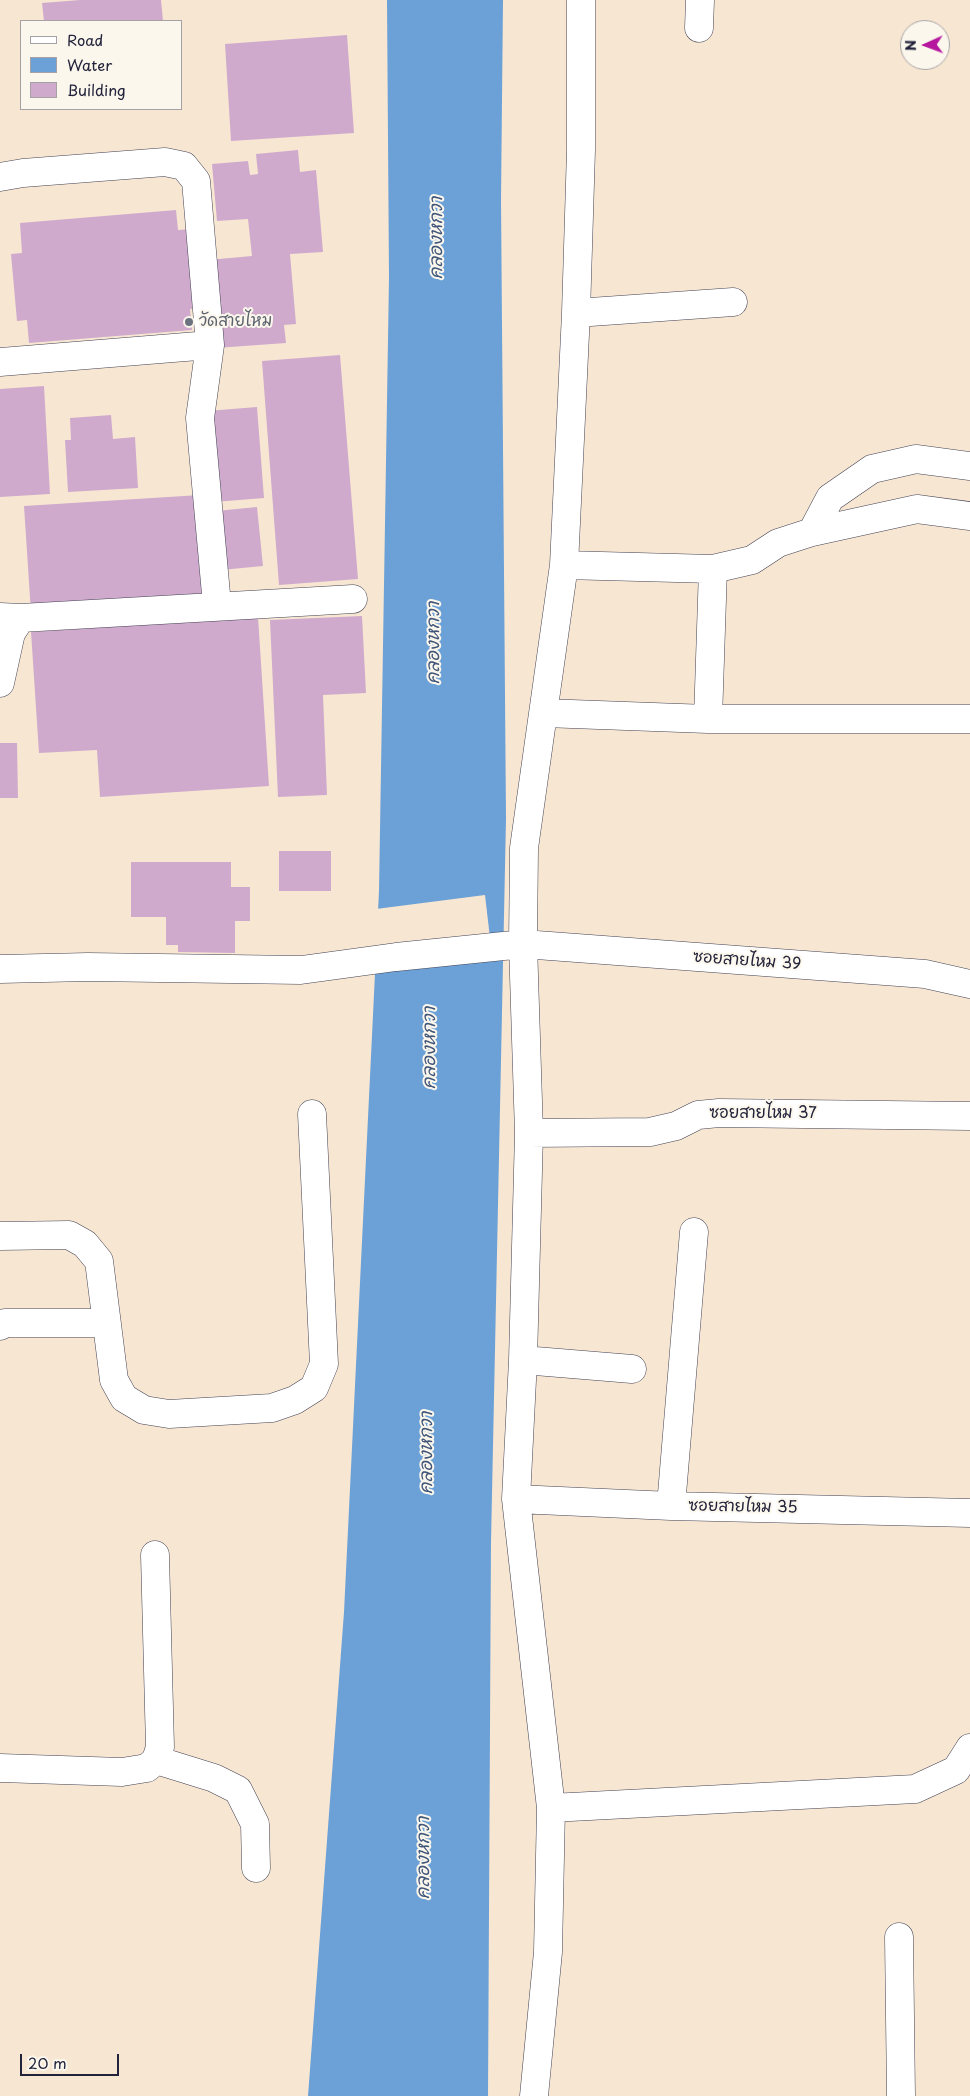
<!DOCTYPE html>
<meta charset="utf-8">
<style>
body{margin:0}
#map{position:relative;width:970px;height:2096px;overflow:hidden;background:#f7e7d2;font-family:"Playpen Sans",sans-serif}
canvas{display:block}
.legend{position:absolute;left:20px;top:20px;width:162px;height:90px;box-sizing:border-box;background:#fbf7ec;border:1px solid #a4a2a5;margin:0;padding:6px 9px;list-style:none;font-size:15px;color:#22223b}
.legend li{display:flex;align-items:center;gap:10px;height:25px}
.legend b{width:25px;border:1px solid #a4a2a5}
.north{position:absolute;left:900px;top:20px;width:50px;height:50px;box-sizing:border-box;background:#fbf7ec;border:1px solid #a4a2a5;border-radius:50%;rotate:268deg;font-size:14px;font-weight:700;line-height:20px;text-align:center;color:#22223b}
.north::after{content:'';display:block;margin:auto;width:18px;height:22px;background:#b5179e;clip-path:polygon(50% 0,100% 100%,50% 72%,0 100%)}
.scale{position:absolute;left:20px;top:2054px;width:99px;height:22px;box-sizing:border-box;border:2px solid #22223b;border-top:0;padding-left:6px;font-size:15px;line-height:18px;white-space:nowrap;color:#22223b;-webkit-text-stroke:4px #fbf7ec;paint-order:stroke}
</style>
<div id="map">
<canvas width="970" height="2096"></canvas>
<ul class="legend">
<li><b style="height:6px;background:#fff"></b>Road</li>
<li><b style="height:14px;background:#6ca1d8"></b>Water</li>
<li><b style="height:14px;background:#cfaacd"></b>Building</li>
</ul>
<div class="north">N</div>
<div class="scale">20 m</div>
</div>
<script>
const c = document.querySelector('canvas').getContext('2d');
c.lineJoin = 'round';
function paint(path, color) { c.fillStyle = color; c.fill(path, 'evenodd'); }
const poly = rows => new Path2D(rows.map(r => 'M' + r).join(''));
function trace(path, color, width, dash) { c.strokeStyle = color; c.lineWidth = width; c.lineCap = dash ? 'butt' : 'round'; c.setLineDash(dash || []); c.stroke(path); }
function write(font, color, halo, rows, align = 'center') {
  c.font = font + ' "Playpen Sans","Playpen Sans Thai",sans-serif'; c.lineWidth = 4; c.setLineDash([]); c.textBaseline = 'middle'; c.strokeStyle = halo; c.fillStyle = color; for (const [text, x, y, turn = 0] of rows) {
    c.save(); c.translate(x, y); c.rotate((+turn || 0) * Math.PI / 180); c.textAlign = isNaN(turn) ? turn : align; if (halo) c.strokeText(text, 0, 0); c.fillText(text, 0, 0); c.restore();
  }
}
paint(poly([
 [387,0,503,0,501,200,506,819,491,1542,488,2096,308,2096,344,1612,379,891,389,278]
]), '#6ca1d8');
paint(poly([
 [485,895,490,938,374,954,376,909]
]), '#f7e7d2');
paint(poly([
 [80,0,161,0,163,21,44,21,42,3],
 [347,35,354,133,231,141,225,44],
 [298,150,300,172,316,170,323,252,290,254,296,324,284,325,286,343,216,348,208,260,252,256,248,219,217,221,212,164,248,161,250,175,258,174,256,154],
 [176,210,178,230,193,229,199,308,190,309,192,330,29,343,27,320,17,321,11,254,22,253,20,223],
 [340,355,358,579,279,585,262,361],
 [44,386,50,494,0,497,0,389],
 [257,407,264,498,214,502,207,411],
 [111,415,113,439,135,437,138,488,68,492,65,440,71,440,70,418],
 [200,495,207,601,31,613,24,506],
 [257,507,263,566,221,570,216,511],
 [362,616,366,693,323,695,327,795,278,797,270,620],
 [258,617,269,786,100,797,97,750,39,753,31,632],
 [0,743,17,743,18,798,0,798],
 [279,851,331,851,331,891,279,891],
 [131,862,231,862,231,887,250,887,250,921,235,921,235,953,178,952,178,945,166,945,166,917,131,917]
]), '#cfaacd');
const minor = poly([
 [699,28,700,0],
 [0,177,23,173,165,162,184,166,196,181,210,345,200,418,217,605],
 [576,313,733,302],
 [0,362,210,345],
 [812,532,830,498,872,469,916,459,970,466],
 [564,565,713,569,752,560,778,543,812,532,917,509,970,516],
 [0,617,21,618,353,599],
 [0,683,11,633,21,618],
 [544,713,708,719,970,719],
 [708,719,713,569],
 [0,969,88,967,301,970,396,957,523,944,925,974,970,984],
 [529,1133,650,1132,676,1126,698,1115,719,1113,970,1116],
 [0,1236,69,1235,85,1244,99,1261,114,1380,124,1398,144,1410,169,1414,272,1408,295,1400,314,1388,324,1364,312,1114],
 [0,1326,5,1323,106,1323],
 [523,1360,632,1369],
 [516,1499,671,1506,970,1513],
 [671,1506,694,1232],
 [156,1760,214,1778,238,1790,255,1824,256,1868],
 [0,1768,122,1772,147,1768,156,1760,160,1747,155,1555],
 [551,1808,915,1789,956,1770,970,1748],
 [899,1937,901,2096],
 [534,2096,548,1952,551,1808,516,1499,523,1360,529,1133,523,944,524,848,564,565,576,313,581,150,581,0]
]);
trace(minor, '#424052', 29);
trace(minor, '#fff', 28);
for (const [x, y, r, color] of [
 [189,322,5,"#6b7280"]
]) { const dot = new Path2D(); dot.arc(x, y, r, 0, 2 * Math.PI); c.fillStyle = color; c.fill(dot); trace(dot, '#fbf7ec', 2); }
write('16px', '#5b616d', '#fbf7ec', [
 ["วัดสายไหม",199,322]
], 'left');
write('16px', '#22223b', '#fbf7ec', [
 ["ซอยสายไหม 39",747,961,4],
 ["ซอยสายไหม 37",763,1114],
 ["ซอยสายไหม 35",743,1507,1]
]);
write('italic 18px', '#40557a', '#fbf7ec', [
 ["คลองหกวา",437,238,-90],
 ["คลองหกวา",434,643,-90],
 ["คลองหกวา",430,1048,-90],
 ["คลองหกวา",427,1453,-90],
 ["คลองหกวา",424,1858,-90]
]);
</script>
